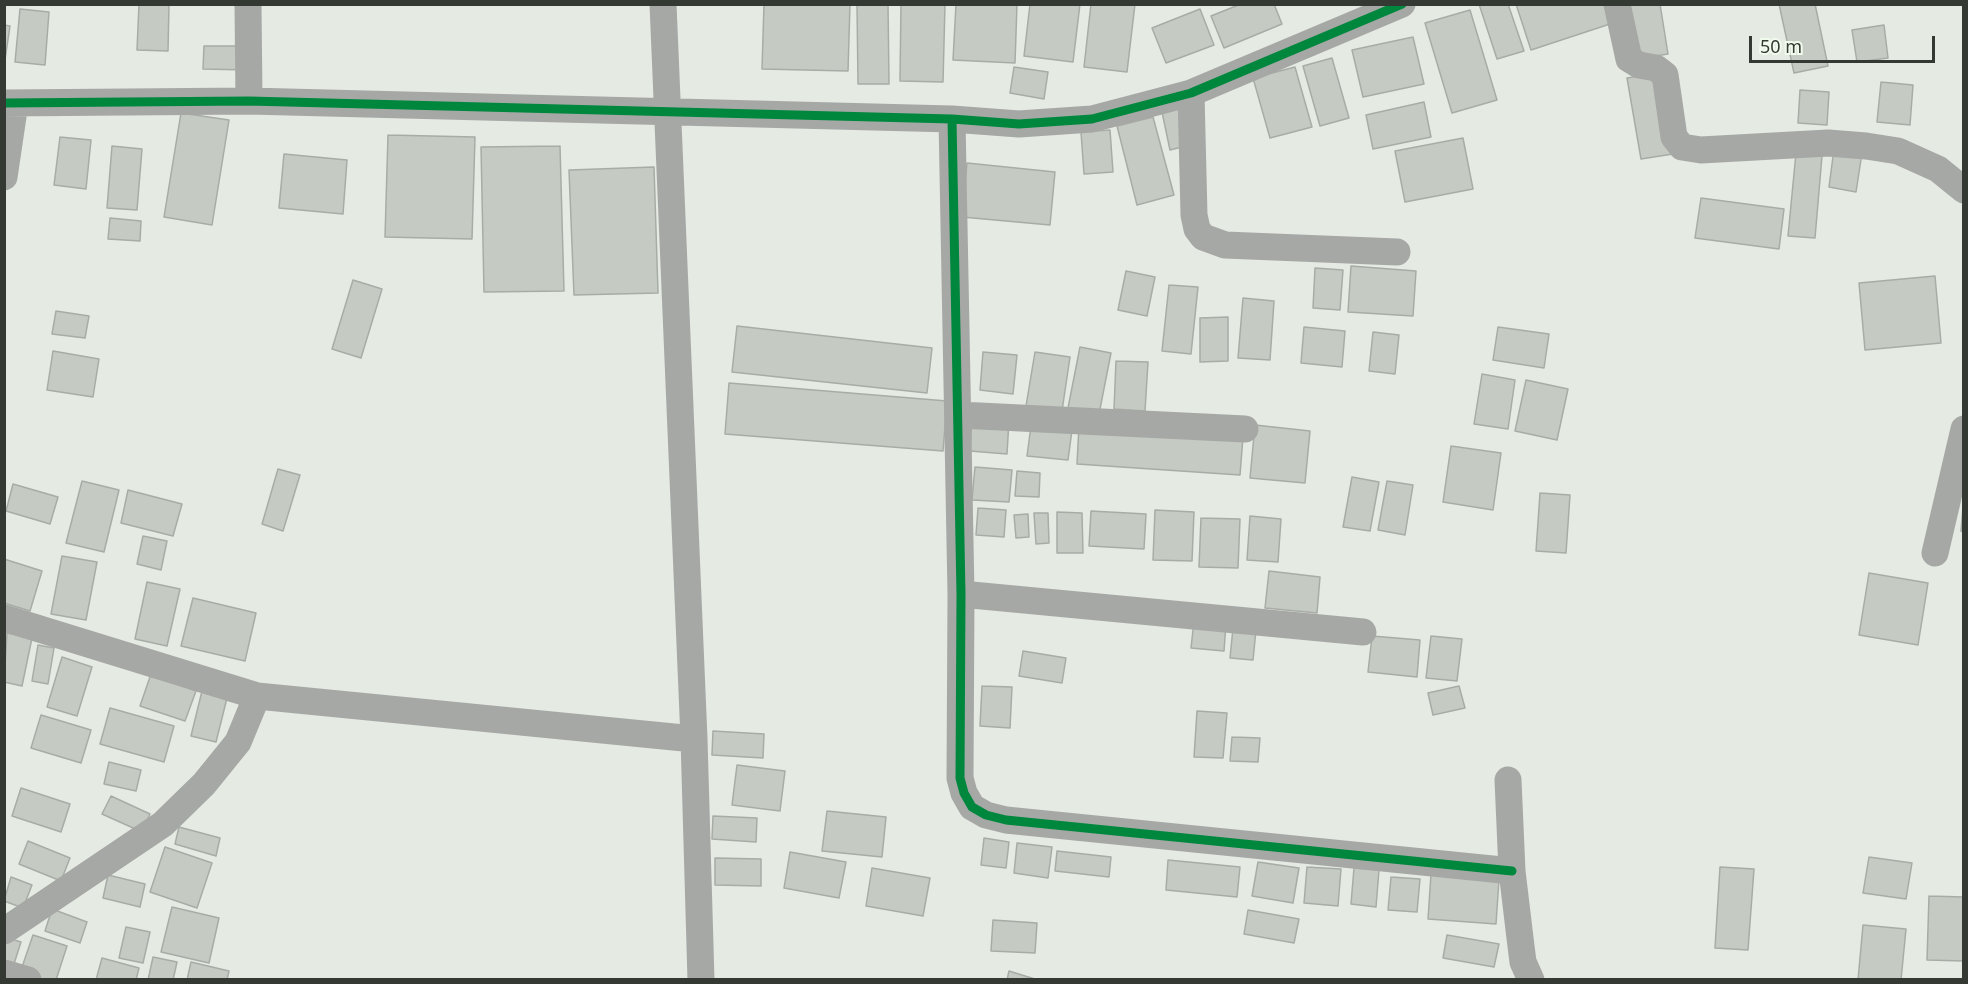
<!DOCTYPE html>
<style>
body{margin:0}
#map{position:relative;width:1968px;height:984px;overflow:hidden;background:#e5eae3;font-family:"Noto Sans",sans-serif}
canvas{display:block}
.frame{position:absolute;inset:0;border:6px solid #353934;pointer-events:none}
.scale{position:absolute;left:1749px;top:36px;width:186px;height:27px;box-sizing:border-box;border:3px solid #353934;border-top:0;padding-left:8px;font-size:18px;line-height:21px;white-space:nowrap;color:#353934;-webkit-text-stroke:4px #f1fbed;paint-order:stroke}
</style>
<div id="map">
<canvas width="1968" height="984"></canvas>
<div class="frame"></div>
<div class="scale">50 m</div>
</div>
<script>
const c = document.querySelector('canvas').getContext('2d');
c.lineJoin = 'round';
function paint(path, color) { c.fillStyle = color; c.fill(path, 'evenodd'); }
const poly = rows => new Path2D(rows.map(r => 'M' + r).join(''));
function trace(path, color, width, dash) { c.strokeStyle = color; c.lineWidth = width; c.lineCap = dash ? 'butt' : 'round'; c.setLineDash(dash || []); c.stroke(path); }
const building = poly([
 [139,4,169,4,168,51,137,50,139,4],
 [764,4,850,4,848,71,762,69,764,4],
 [857,4,888,4,889,84,858,84,857,4],
 [901,4,945,4,943,82,900,81,901,4],
 [956,4,1017,4,1015,63,953,60,956,4],
 [1030,4,1080,4,1073,62,1024,56,1030,4],
 [1091,4,1135,4,1127,72,1084,67,1091,4],
 [1241,4,1274,4,1282,24,1224,48,1211,16,1241,4],
 [1479,4,1508,4,1524,51,1497,59,1479,4],
 [1516,4,1607,4,1613,23,1531,50,1516,4],
 [1628,4,1660,4,1668,54,1636,59,1628,4],
 [1779,4,1815,4,1828,66,1794,73,1779,4],
 [20,9,49,12,45,65,15,62,20,9],
 [1200,9,1214,45,1166,63,1152,28,1200,9],
 [1470,10,1497,100,1452,113,1425,23,1470,10],
 [4,25,10,26,5,60,4,60,4,25],
 [1884,25,1888,58,1857,62,1852,30,1884,25],
 [1413,37,1424,84,1363,97,1352,50,1413,37],
 [204,46,248,46,248,70,203,69,204,46],
 [1332,58,1349,118,1320,126,1303,66,1332,58],
 [1014,67,1048,72,1044,99,1010,93,1014,67],
 [1295,67,1312,127,1270,138,1253,78,1295,67],
 [1658,73,1673,154,1641,159,1627,78,1658,73],
 [1881,82,1913,85,1910,125,1877,122,1881,82],
 [1800,90,1829,92,1827,125,1798,123,1800,90],
 [1424,102,1431,137,1373,149,1366,115,1424,102],
 [1178,108,1186,146,1170,150,1162,112,1178,108],
 [181,113,229,120,212,225,164,217,181,113],
 [1153,117,1174,195,1137,205,1117,126,1153,117],
 [1110,130,1113,172,1084,174,1081,132,1110,130],
 [388,135,475,137,472,239,385,237,388,135],
 [60,137,91,140,86,189,54,185,60,137],
 [1463,138,1473,189,1405,202,1395,151,1463,138],
 [112,146,142,149,137,210,107,208,112,146],
 [560,146,564,291,484,292,481,147,560,146],
 [1834,149,1862,153,1856,192,1829,187,1834,149],
 [1796,153,1822,156,1815,238,1788,236,1796,153],
 [284,154,347,160,343,214,279,208,284,154],
 [967,163,1055,172,1050,225,962,217,967,163],
 [654,167,658,293,574,295,569,170,654,167],
 [1701,198,1784,209,1779,249,1695,238,1701,198],
 [110,218,141,221,140,241,108,239,110,218],
 [1351,266,1416,271,1413,316,1348,312,1351,266],
 [1315,268,1343,270,1340,310,1313,308,1315,268],
 [1126,271,1155,277,1147,316,1118,310,1126,271],
 [1935,276,1941,343,1865,350,1859,283,1935,276],
 [353,280,382,289,361,358,332,349,353,280],
 [1169,285,1198,287,1191,354,1162,351,1169,285],
 [1243,298,1274,301,1270,360,1238,358,1243,298],
 [56,311,89,316,85,338,52,334,56,311],
 [1228,317,1228,361,1200,362,1200,318,1228,317],
 [737,326,932,348,927,393,732,372,737,326],
 [1304,327,1345,331,1342,367,1301,363,1304,327],
 [1498,327,1549,334,1544,368,1493,360,1498,327],
 [1373,332,1399,335,1395,374,1369,371,1373,332],
 [1080,347,1111,353,1099,414,1068,408,1080,347],
 [53,351,99,359,93,397,47,390,53,351],
 [983,352,1017,355,1013,394,980,390,983,352],
 [1035,352,1070,357,1062,411,1026,406,1035,352],
 [1116,361,1148,362,1145,411,1114,409,1116,361],
 [1482,374,1515,380,1508,429,1474,424,1482,374],
 [1526,380,1568,389,1557,440,1515,431,1526,380],
 [729,383,947,401,943,451,725,434,729,383],
 [972,417,1009,420,1007,454,970,451,972,417],
 [1255,425,1310,431,1305,483,1250,478,1255,425],
 [1031,426,1072,430,1068,460,1027,456,1031,426],
 [1079,426,1243,437,1240,475,1077,464,1079,426],
 [1451,446,1501,453,1493,510,1443,502,1451,446],
 [975,467,1012,470,1009,502,972,500,975,467],
 [278,469,300,475,283,531,262,524,278,469],
 [1017,471,1040,473,1039,497,1015,496,1017,471],
 [1352,477,1379,482,1370,531,1343,527,1352,477],
 [82,481,119,490,104,552,66,543,82,481],
 [1387,481,1413,485,1405,535,1378,530,1387,481],
 [13,484,58,497,50,524,6,511,13,484],
 [128,490,182,504,173,536,121,523,128,490],
 [1540,493,1570,495,1566,553,1536,551,1540,493],
 [1964,495,1964,532,1961,531,1964,495],
 [978,508,1006,510,1004,537,976,535,978,508],
 [1155,510,1194,512,1192,561,1153,560,1155,510],
 [1091,511,1146,514,1144,549,1089,546,1091,511],
 [1057,512,1082,513,1083,553,1057,553,1057,512],
 [1034,513,1048,513,1049,543,1036,544,1034,513],
 [1028,514,1029,537,1016,538,1014,515,1028,514],
 [1250,516,1281,519,1278,562,1247,560,1250,516],
 [1201,518,1240,519,1238,568,1199,567,1201,518],
 [143,536,167,541,161,570,137,564,143,536],
 [62,556,97,562,86,620,51,614,62,556],
 [4,559,42,571,30,611,4,603,4,559],
 [1269,571,1320,577,1317,613,1265,608,1269,571],
 [1869,573,1928,583,1918,645,1859,635,1869,573],
 [147,582,180,589,167,646,135,639,147,582],
 [193,598,256,613,245,661,181,646,193,598],
 [1194,621,1226,624,1224,651,1191,648,1194,621],
 [1233,628,1256,630,1253,660,1230,658,1233,628],
 [7,633,32,638,22,686,4,682,7,633],
 [1372,636,1420,640,1417,677,1368,672,1372,636],
 [1431,636,1462,639,1457,681,1426,678,1431,636],
 [38,645,54,648,48,684,32,681,38,645],
 [1023,651,1066,658,1062,683,1019,676,1023,651],
 [62,657,92,667,77,716,47,707,62,657],
 [151,674,196,691,185,721,140,706,151,674],
 [982,686,1012,687,1010,728,980,726,982,686],
 [1459,686,1465,708,1433,715,1428,693,1459,686],
 [202,691,227,698,216,742,191,736,202,691],
 [110,708,174,726,164,762,100,744,110,708],
 [1197,711,1227,713,1223,758,1194,757,1197,711],
 [41,715,91,730,81,763,31,748,41,715],
 [713,731,764,734,763,758,712,755,713,731],
 [1232,737,1260,738,1258,762,1230,761,1232,737],
 [109,762,141,770,136,791,104,784,109,762],
 [737,765,785,771,780,811,732,805,737,765],
 [21,788,70,804,61,832,12,816,21,788],
 [111,796,150,814,142,832,102,814,111,796],
 [827,811,886,817,882,857,822,851,827,811],
 [713,816,757,818,756,842,712,839,713,816],
 [179,827,220,838,216,856,175,844,179,827],
 [984,838,1009,842,1006,868,981,865,984,838],
 [28,841,70,858,61,881,19,864,28,841],
 [1017,843,1052,847,1048,878,1014,873,1017,843],
 [165,847,212,863,197,908,150,892,165,847],
 [1057,851,1111,857,1109,877,1055,871,1057,851],
 [790,852,846,862,839,898,784,888,790,852],
 [1869,857,1912,863,1906,899,1863,893,1869,857],
 [715,858,761,859,761,886,715,885,715,858],
 [1168,860,1240,867,1237,897,1166,890,1168,860],
 [1258,862,1299,868,1293,903,1252,896,1258,862],
 [1307,867,1341,869,1338,906,1304,903,1307,867],
 [1720,867,1754,869,1748,950,1715,948,1720,867],
 [872,868,930,878,923,916,866,906,872,868],
 [1354,868,1379,870,1376,907,1351,904,1354,868],
 [1431,874,1499,879,1496,924,1428,919,1431,874],
 [108,875,145,884,140,907,103,898,108,875],
 [11,877,32,885,23,908,4,901,11,877],
 [1391,877,1420,879,1417,912,1388,910,1391,877],
 [1929,896,1964,897,1964,961,1927,960,1929,896],
 [172,907,219,918,209,963,161,952,172,907],
 [52,909,87,922,80,943,45,931,52,909],
 [1248,910,1299,919,1294,943,1244,934,1248,910],
 [993,920,1037,923,1035,953,991,951,993,920],
 [1863,925,1906,929,1901,980,1858,980,1863,925],
 [126,927,150,932,143,963,119,958,126,927],
 [33,935,67,946,56,980,41,980,20,973,33,935],
 [1447,935,1499,944,1494,967,1443,958,1447,935],
 [5,937,21,942,13,967,4,964,5,937],
 [153,957,177,962,173,980,148,980,153,957],
 [102,958,139,968,136,980,96,980,102,958],
 [191,962,229,971,227,980,187,980,191,962],
 [1009,971,1038,980,1007,980,1009,971]
]);
paint(building, '#c5cbc2');
trace(building, '#a8aca6', 1.5);
trace(poly([
 [248,4,249,101],
 [663,4,694,739,701,980],
 [1617,4,1629,59,1639,65,1656,68,1665,75,1674,137,1682,147,1701,150,1828,143,1866,146,1898,151,1938,169,1964,190],
 [1191,93,1194,215,1197,229,1203,237,1225,245,1397,252],
 [4,103,249,101,952,119,1019,124,1092,119,1191,93,1402,4],
 [952,119,961,594,960,778,964,793,972,807,986,815,1006,820,1512,871],
 [4,177,15,103],
 [959,415,1245,429],
 [1935,553,1964,429],
 [961,594,1363,632],
 [4,618,257,696,238,742,204,784,163,824,4,931],
 [257,696,694,739],
 [1508,780,1512,871,1520,938,1523,962,1531,980],
 [4,973,28,980]
]), '#a6a8a6', 27);
trace(poly([
 [4,103,249,101,952,119,1019,124,1092,119,1191,93,1402,4],
 [952,119,961,594,960,778,964,793,972,807,986,815,1006,820,1512,871]
]), '#00873e', 9);
</script>
